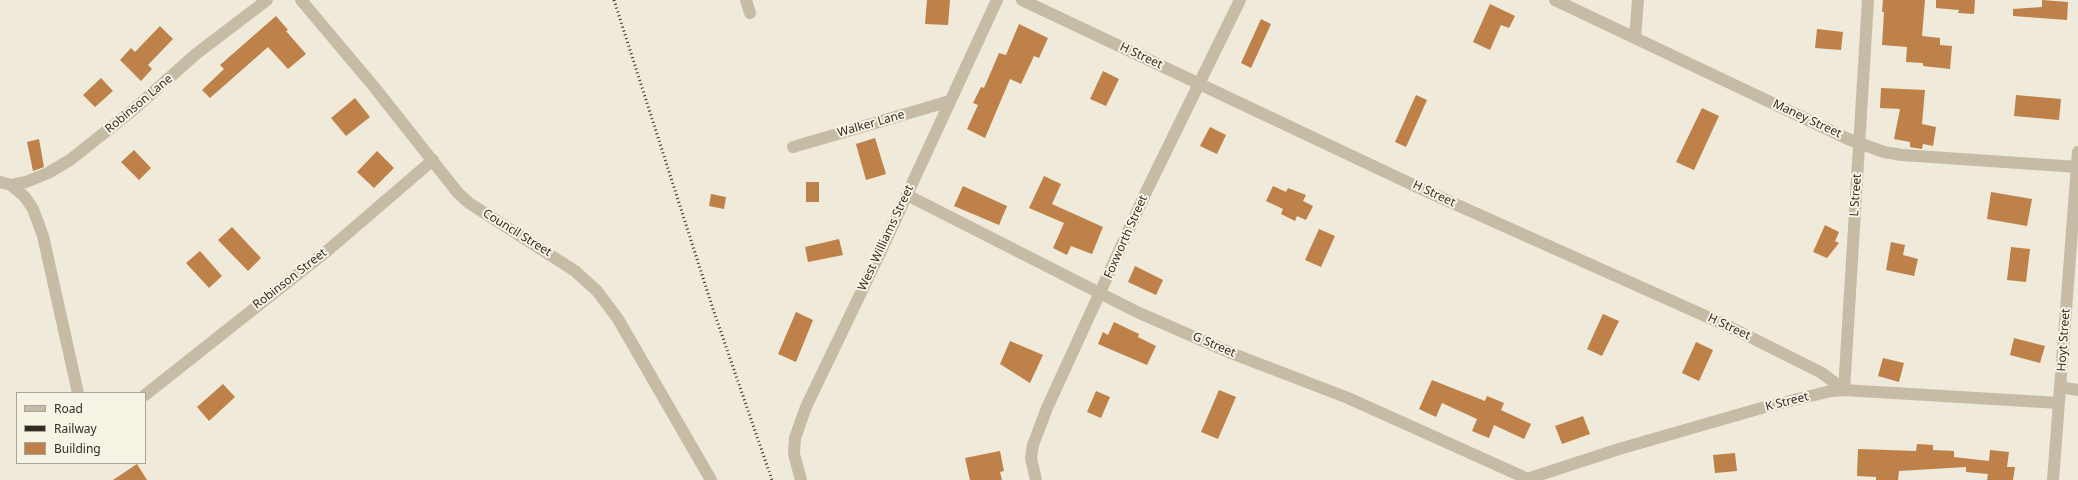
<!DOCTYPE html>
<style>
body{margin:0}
#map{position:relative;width:2078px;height:480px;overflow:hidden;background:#efead9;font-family:"Noto Sans",sans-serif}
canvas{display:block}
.legend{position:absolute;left:16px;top:392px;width:130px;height:72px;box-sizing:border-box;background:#f7f3e5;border:1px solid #a9a499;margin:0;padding:5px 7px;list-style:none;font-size:12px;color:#332d26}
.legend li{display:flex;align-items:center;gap:8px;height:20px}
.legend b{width:20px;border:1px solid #a9a499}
</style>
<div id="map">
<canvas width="2078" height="480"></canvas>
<ul class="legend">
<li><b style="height:5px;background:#c6bca6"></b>Road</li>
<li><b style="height:5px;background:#332d26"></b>Railway</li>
<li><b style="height:11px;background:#bd8149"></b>Building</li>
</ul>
</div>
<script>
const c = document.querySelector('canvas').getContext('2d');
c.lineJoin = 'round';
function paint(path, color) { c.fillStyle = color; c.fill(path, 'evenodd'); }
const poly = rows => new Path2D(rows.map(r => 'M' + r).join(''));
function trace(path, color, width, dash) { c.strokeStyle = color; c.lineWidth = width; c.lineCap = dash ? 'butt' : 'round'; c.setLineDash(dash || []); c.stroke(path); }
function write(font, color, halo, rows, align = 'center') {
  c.font = font + ' "Noto Sans",sans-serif'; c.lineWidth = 4; c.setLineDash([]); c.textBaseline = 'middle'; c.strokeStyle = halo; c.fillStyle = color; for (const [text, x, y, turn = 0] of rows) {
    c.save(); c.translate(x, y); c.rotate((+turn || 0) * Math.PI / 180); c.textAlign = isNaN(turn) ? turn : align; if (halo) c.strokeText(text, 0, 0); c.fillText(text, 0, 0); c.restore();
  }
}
paint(poly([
 [927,0,950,0,948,25,925,24],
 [1883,0,1925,0,1922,36,1940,38,1940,45,1952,46,1950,69,1923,66,1923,63,1906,62,1907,47,1882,45,1884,12,1882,12],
 [1936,0,1975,0,1974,14,1958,13,1959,10,1936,8],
 [2042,0,2068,2,2067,20,2013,16,2013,9,2042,7],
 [1490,4,1515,16,1509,28,1501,25,1490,50,1473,42],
 [276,16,288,30,286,31,306,54,288,69,268,47,210,98,202,90,224,69,220,65],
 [1261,19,1271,24,1251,68,1241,63],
 [1019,24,1048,38,1039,58,1034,56,1021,84,1010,79,985,138,967,129,978,105,973,103,981,87,984,88,999,53,1006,55],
 [160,26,173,39,148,65,152,69,141,81,120,60,131,48,135,52],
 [1817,29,1843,32,1841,50,1815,48],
 [1103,71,1119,79,1106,106,1090,99],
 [101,78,113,91,95,107,83,95],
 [1881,88,1925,90,1922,124,1936,127,1933,146,1923,144,1922,149,1910,147,1910,142,1894,139,1900,109,1880,108],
 [1416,95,1427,100,1406,147,1395,142],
 [2016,95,2061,99,2059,120,2014,116],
 [355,98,370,117,346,136,331,118],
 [1702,108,1719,116,1694,170,1676,162],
 [1210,127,1226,135,1217,154,1200,146],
 [875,138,886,174,866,180,856,144],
 [39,139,44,167,33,171,27,142],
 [134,150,151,168,139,180,121,162],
 [377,151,394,168,374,188,357,172],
 [1044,176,1061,184,1052,204,1103,227,1092,254,1071,246,1067,255,1053,248,1064,223,1029,208],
 [806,182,819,182,819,202,806,202],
 [963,186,1007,206,999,225,954,206],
 [1273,186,1286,192,1288,188,1306,195,1303,201,1313,206,1306,220,1297,216,1295,221,1281,214,1283,209,1266,201],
 [1991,192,2032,199,2027,226,1987,219],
 [711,194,726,197,724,209,709,206],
 [1825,225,1839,232,1835,241,1839,243,1827,258,1813,252],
 [232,227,261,258,248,271,218,240],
 [1319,229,1335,236,1321,267,1305,260],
 [839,239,843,255,808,262,805,247],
 [1891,242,1905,245,1903,255,1918,259,1914,276,1886,270],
 [2011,247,2030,249,2026,282,2007,280],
 [200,251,222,276,209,288,186,263],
 [1135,266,1163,280,1156,295,1128,282],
 [796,312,813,320,796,362,778,354],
 [1603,314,1619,321,1602,356,1587,349],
 [1114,322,1139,334,1138,337,1156,346,1147,365,1098,344,1103,332,1108,335],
 [2014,338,2045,346,2040,363,2010,355],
 [1010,341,1043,355,1030,383,1000,364],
 [1696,342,1713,350,1699,381,1682,373],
 [1883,358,1904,363,1899,382,1878,376],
 [1432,380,1485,401,1487,396,1504,403,1501,410,1531,424,1524,439,1494,425,1489,438,1472,431,1477,419,1442,403,1436,417,1419,409],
 [223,384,235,397,209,421,197,407],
 [1219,390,1236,397,1218,439,1201,432],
 [1096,391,1110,397,1101,418,1087,412],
 [1583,416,1590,434,1562,444,1555,426],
 [1917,444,1933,445,1933,450,1954,451,1954,457,1989,461,1990,450,2009,452,2007,467,2015,467,2013,480,1987,480,1988,474,1966,472,1966,467,1899,471,1898,480,1876,480,1876,477,1857,476,1858,449,1916,451],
 [1000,451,1004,471,1000,472,1002,480,970,480,965,458],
 [1735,453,1737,471,1715,473,1713,455],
 [137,464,147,480,113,480]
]), '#bd8149');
trace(poly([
 [301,0,375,88,458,193,469,203,575,271,597,291,618,319,711,480],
 [746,0,750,13],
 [1022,0,1428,192,1730,327,1822,373,1844,390],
 [1555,0,1848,139,1884,152,1902,155,2078,167],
 [1635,38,1638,0],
 [793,147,950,101],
 [0,182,11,185,26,182,48,173,70,160,133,110,196,54,267,0],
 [11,185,25,197,33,209,43,236,78,393],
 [907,195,1137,312,1231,353,1348,398,1528,479],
 [2060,387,2078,390],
 [1844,390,1868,0],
 [145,395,327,251,433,160],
 [801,480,794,454,795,438,806,407,881,251,997,0],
 [1036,480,1031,458,1033,445,1047,408,1147,190,1240,0],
 [1524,480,1619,449,1765,407,1831,391,1844,390,2059,403],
 [2053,480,2078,152]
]), '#c6bca6', 12);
trace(poly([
 [614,0,713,309,772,480]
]), '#332d26', 3, [1, 3]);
write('12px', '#332d26', '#f7f3e5', [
 ["H Street",1141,56,25],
 ["Robinson Lane",139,104,-40],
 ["Maney Street",1807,119,25],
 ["Walker Lane",871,124,-16],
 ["H Street",1434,194,25],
 ["L Street",1856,195,-86],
 ["Council Street",517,233,32],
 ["Foxworth Street",1126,237,-66],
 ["West Williams Street",886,238,-65],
 ["Robinson Street",290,279,-38],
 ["H Street",1729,327,25],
 ["Hoyt Street",2064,340,-86],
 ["G Street",1214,345,23],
 ["K Street",1787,402,-14]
]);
</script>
